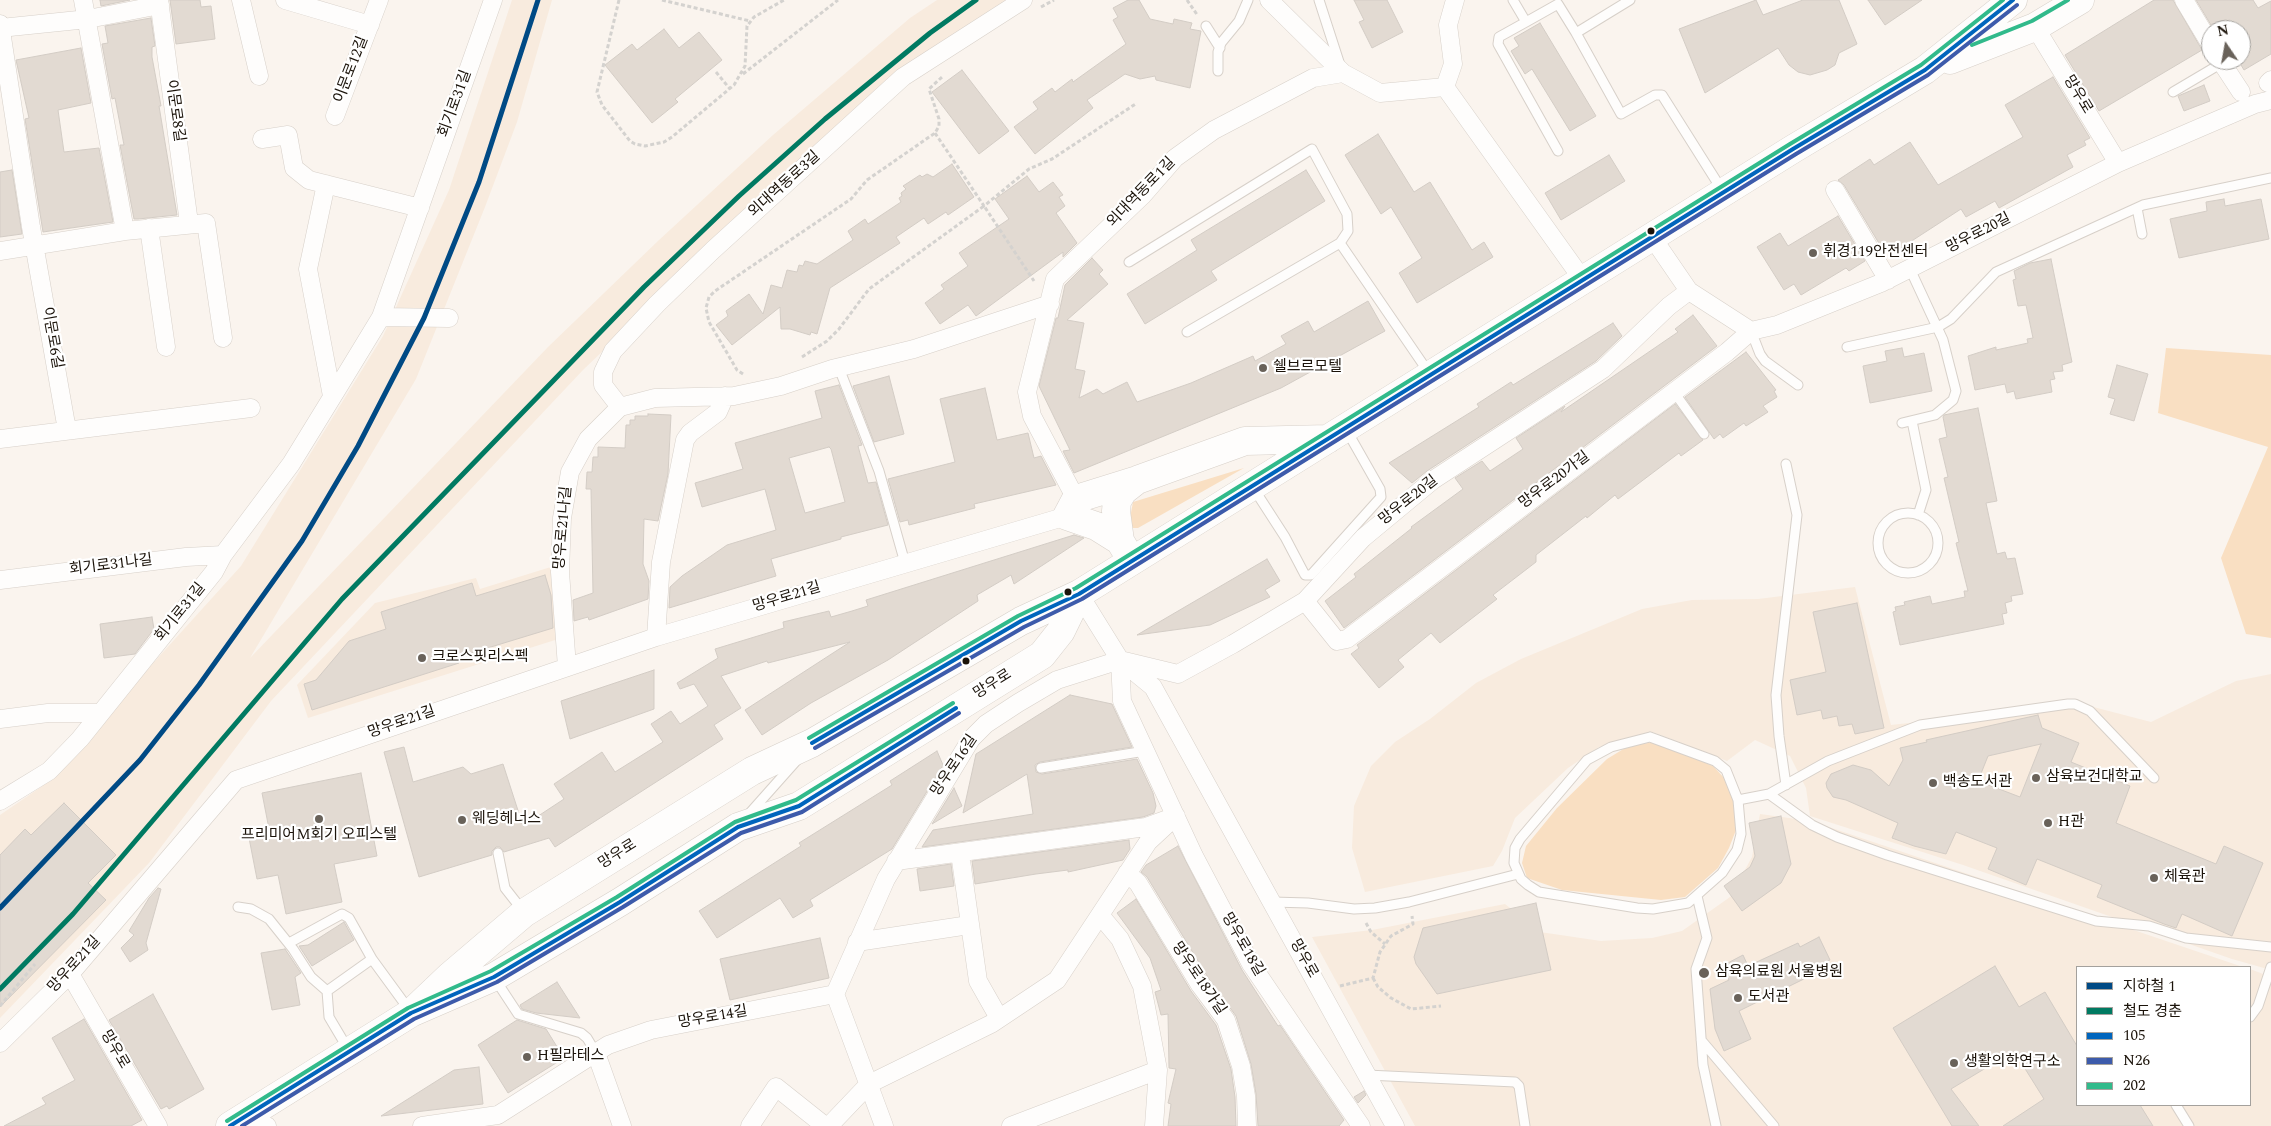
<!DOCTYPE html>
<meta charset="utf-8">
<style>
body{margin:0}
#map{position:relative;width:2271px;height:1126px;overflow:hidden;background:#faf4ee;font-family:Spectral,"Noto Sans KR",serif}
canvas{display:block}
.legend{position:absolute;left:2076px;top:966px;width:175px;height:140px;box-sizing:border-box;background:#fff;border:1px solid #a4a19d;margin:0;padding:6px 9px;list-style:none;font-size:15px;color:#1b130a}
.legend li{display:flex;align-items:center;gap:10px;height:25px}
.legend b{width:25px;border:1px solid #a4a19d}
.north{position:absolute;left:2201px;top:20px;width:50px;height:50px;box-sizing:border-box;background:#fff;border:1px solid #a4a19d;border-radius:50%;rotate:348deg;font-size:14px;font-weight:700;line-height:20px;text-align:center;color:#1b130a}
.north::after{content:'';display:block;margin:auto;width:18px;height:22px;background:#69625a;clip-path:polygon(50% 0,100% 100%,50% 72%,0 100%)}
</style>
<div id="map">
<canvas width="2271" height="1126"></canvas>
<ul class="legend">
<li><b style="height:6px;background:#004a85"></b>지하철 1</li>
<li><b style="height:6px;background:#007a62"></b>철도 경춘</li>
<li><b style="height:6px;background:#0065bd"></b>105</li>
<li><b style="height:6px;background:#3d5bab"></b>N26</li>
<li><b style="height:6px;background:#31ba8b"></b>202</li>
</ul>
<div class="north">N</div>
</div>
<script>
const c = document.querySelector('canvas').getContext('2d');
c.lineJoin = 'round';
function paint(path, color) { c.fillStyle = color; c.fill(path, 'evenodd'); }
const poly = rows => new Path2D(rows.map(r => 'M' + r).join(''));
function trace(path, color, width, dash) { c.strokeStyle = color; c.lineWidth = width; c.lineCap = dash ? 'butt' : 'round'; c.setLineDash(dash || []); c.stroke(path); }
function write(font, color, halo, rows, align = 'center') {
  c.font = font + ' Spectral,"Noto Sans KR",serif'; c.lineWidth = 4.5; c.setLineDash([]); c.textBaseline = 'middle'; c.strokeStyle = halo; c.fillStyle = color; for (const [text, x, y, turn = 0] of rows) {
    c.save(); c.translate(x, y); c.rotate((+turn || 0) * Math.PI / 180); c.textAlign = isNaN(turn) ? turn : align; if (halo) c.strokeText(text, 0, 0); c.fillText(text, 0, 0); c.restore();
  }
}
paint(poly([
 [512,0,552,0,517,122,485,207,416,379,250,658,548,347,659,240,773,135,910,18,937,0,1010,0,748,212,583,370,271,701,149,863,0,1018,0,815,41,787,241,566,383,336,449,190],
 [554,566,571,635,308,718,297,685,375,603,476,578,480,589],
 [1855,587,1891,725,2082,704,2151,722,2236,681,2271,674,2271,970,2232,959,1963,865,1810,816,1806,788,1790,756,1755,740,1727,761,1653,732,1599,747,1568,768,1515,818,1502,851,1493,866,1365,892,1352,848,1354,806,1371,766,1395,742,1430,719,1476,683,1521,659,1642,609,1692,600,1758,599],
 [1760,814,1811,821,2243,967,2077,967,2077,1105,2250,1105,2250,969,2271,977,2271,1126,1415,1126,1312,937,1372,930,1505,904,1540,932,1601,941,1652,938,1682,931,1730,897,1752,857]
]), '#f8ebde');
paint(poly([
 [2166,348,2271,355,2271,638,2246,634,2221,558,2268,447,2158,413],
 [1244,468,1138,528,1131,528,1130,518,1133,502],
 [1657,742,1713,766,1727,781,1732,793,1738,825,1729,848,1718,868,1685,897,1661,900,1562,890,1527,878,1522,863,1526,846,1557,808,1607,759,1630,745]
]), '#f9dfc2');
const building = poly([
 [100,0,130,0,101,6,100,0],
 [170,0,200,0,201,7,211,6,215,39,176,44,170,0],
 [1128,0,1139,0,1150,19,1173,24,1174,19,1192,23,1190,29,1201,31,1190,88,1156,80,1155,76,1140,79,1125,74,1087,100,1093,108,1035,154,1014,127,1038,109,1033,102,1052,88,1055,92,1072,79,1073,82,1126,44,1113,20,1118,17,1113,8,1128,0],
 [1354,0,1387,0,1403,32,1372,48,1359,22,1364,20,1354,0],
 [1756,0,1763,15,1803,0,1839,0,1857,44,1839,53,1835,65,1827,70,1810,75,1798,72,1789,65,1778,48,1705,93,1679,29,1756,0],
 [1868,0,1922,0,1885,25,1868,0],
 [2154,0,2173,0,2202,50,2099,111,2065,55,2154,0],
 [2196,0,2253,0,2258,8,2271,1,2271,54,2244,70,2238,60,2241,60,2241,30,2214,30,2196,0],
 [151,18,155,46,152,47,152,57,161,106,159,106,177,215,138,219,134,219,120,145,124,145,115,98,112,99,102,44,108,43,105,26,151,18],
 [1540,23,1596,116,1570,131,1532,69,1525,74,1511,51,1519,46,1514,38,1540,23],
 [664,29,679,48,699,32,722,60,675,99,678,102,652,123,605,65,632,44,637,50,664,29],
 [81,48,91,103,58,110,64,152,99,148,113,222,43,232,25,119,29,118,16,60,81,48],
 [962,70,1009,131,979,154,932,92,962,70],
 [2053,77,2090,138,2084,141,2086,145,2067,155,2073,167,1999,208,1995,201,1966,217,1961,209,1890,255,1886,248,1883,250,1844,185,1838,180,1870,159,1874,165,1910,142,1938,185,2023,137,2005,105,2053,77],
 [2204,85,2210,101,2184,111,2178,96,2204,85],
 [1378,134,1414,192,1430,182,1472,250,1484,242,1493,257,1417,303,1399,273,1422,258,1391,207,1381,214,1345,155,1378,134],
 [1609,155,1625,181,1561,220,1545,193,1609,155],
 [952,164,974,197,948,215,946,212,928,224,924,218,896,237,900,243,830,288,817,334,811,332,810,335,790,329,781,329,780,307,732,345,716,325,728,316,726,311,749,294,763,314,771,285,782,288,787,270,797,272,799,265,803,266,805,261,817,264,853,240,848,231,865,219,868,224,901,202,899,198,902,196,901,193,906,189,903,186,920,175,922,177,927,174,933,177,952,164],
 [12,170,22,234,0,237,0,172,12,170],
 [1306,170,1325,201,1211,271,1217,280,1145,324,1127,294,1197,250,1191,240,1306,170],
 [1027,176,1039,192,1053,182,1063,195,1059,197,1065,206,1056,213,1077,243,1063,257,1063,252,976,316,968,305,940,324,925,303,944,289,941,285,968,266,959,253,1009,219,995,199,1027,176],
 [2224,199,2225,206,2261,199,2269,239,2179,258,2170,219,2207,211,2206,202,2224,199],
 [1838,216,1865,261,1849,271,1846,268,1801,295,1794,284,1784,290,1757,247,1780,233,1788,246,1838,216],
 [1092,258,1103,270,1099,274,1108,284,1067,320,1084,323,1075,369,1085,371,1079,398,1097,389,1103,394,1127,382,1137,402,1191,383,1253,356,1255,361,1286,344,1281,336,1308,321,1314,332,1368,301,1385,331,1281,388,1074,473,1063,451,1070,450,1039,386,1056,318,1058,318,1065,285,1092,258],
 [2051,259,2072,362,2062,365,2063,371,2053,372,2055,379,2050,380,2052,392,2016,399,2014,391,2007,393,2005,384,1975,390,1968,356,1996,347,1996,350,2028,343,2027,339,2033,338,2026,305,2018,306,2013,280,2016,279,2014,271,2030,263,2051,259],
 [1693,315,1717,346,1344,628,1325,601,1356,577,1354,574,1412,528,1411,527,1463,489,1455,478,1482,461,1490,471,1523,449,1516,438,1565,406,1561,412,1678,332,1675,329,1693,315],
 [1613,323,1622,336,1596,361,1427,471,1412,483,1389,463,1479,407,1477,404,1511,382,1513,385,1613,323],
 [1902,348,1904,357,1924,353,1932,391,1870,403,1863,366,1887,361,1885,351,1902,348],
 [1746,352,1776,390,1774,391,1777,397,1763,406,1768,412,1746,426,1744,423,1723,438,1720,434,1714,439,1685,397,1746,352],
 [2117,365,2148,374,2134,421,2110,414,2115,399,2108,397,2117,365],
 [889,376,904,434,874,442,853,386,889,376],
 [839,385,862,445,858,446,868,483,876,482,888,525,841,537,841,539,771,559,776,576,669,608,670,587,682,576,727,545,776,530,765,489,702,507,695,483,743,469,735,443,822,418,815,391,839,385],
 [829,447,831,449,845,502,805,513,789,458,829,447],
 [985,388,997,440,1028,433,1034,458,1041,456,1056,485,974,504,975,508,909,525,908,520,900,522,888,479,955,462,940,399,985,388],
 [1675,404,1703,440,1681,456,1679,453,1618,499,1615,495,1587,518,1586,516,1536,555,1536,562,1493,595,1497,599,1440,643,1431,633,1398,660,1404,667,1379,688,1351,654,1359,648,1357,645,1675,404],
 [1978,408,1997,501,1986,503,1997,554,2005,552,2007,559,2015,558,2023,594,2011,596,2012,601,2005,603,2007,613,2002,614,2004,624,1900,645,1893,612,1896,611,1895,607,1905,605,1904,602,1930,596,1932,604,1965,597,1964,591,1968,591,1956,543,1959,542,1944,478,1948,477,1939,439,1947,437,1943,417,1944,415,1978,408],
 [648,414,671,415,668,474,658,521,644,519,643,564,649,581,648,599,589,620,588,617,574,621,573,600,593,593,591,489,586,489,587,472,592,472,593,457,598,457,598,447,625,448,626,425,630,425,630,420,635,420,635,416,648,416,648,414],
 [1074,535,1084,538,1014,584,1011,575,977,595,978,601,888,660,811,703,762,735,745,710,850,642,768,663,767,661,721,676,741,708,714,725,723,739,555,847,549,838,504,852,500,847,496,847,492,851,492,855,419,877,384,752,404,747,413,782,463,767,471,774,503,764,523,826,564,799,554,784,602,752,615,772,663,742,651,724,671,711,680,724,708,706,694,684,680,689,677,683,718,658,715,649,784,628,783,622,829,611,831,617,852,611,868,606,866,600,1074,535],
 [1267,559,1280,581,1265,590,1270,597,1210,625,1137,635,1267,559],
 [545,575,551,595,553,628,458,657,459,663,312,710,304,684,316,680,349,641,386,629,381,612,472,583,476,596,545,575],
 [1857,603,1884,728,1855,734,1852,724,1839,726,1837,716,1823,719,1821,710,1797,715,1790,680,1826,672,1813,612,1857,603],
 [152,617,154,629,135,654,104,658,100,624,152,617],
 [654,670,654,709,570,739,561,701,654,670],
 [1070,695,1112,704,1132,747,1040,762,1035,765,1036,772,1042,774,1137,759,1153,793,1156,806,1154,813,1143,817,922,847,933,830,1033,814,1027,774,963,813,976,754,1070,695],
 [2038,715,2042,728,2079,743,2071,762,2130,786,2116,823,2216,864,2224,846,2263,863,2232,936,2182,914,2176,928,2164,924,2097,897,2102,885,2037,859,2026,885,1988,869,1997,848,1956,832,1946,854,1914,846,1892,838,1898,823,1846,800,1833,797,1827,788,1826,783,1831,774,1853,765,1871,770,1889,786,1903,760,1900,748,1927,742,1926,740,2038,715],
 [2041,744,2020,797,1978,781,1988,756,2041,744],
 [937,751,943,765,892,849,810,900,813,906,793,918,780,898,717,938,699,911,801,846,799,843,892,785,890,781,937,751],
 [361,773,377,856,334,864,342,902,286,914,278,875,257,879,249,838,270,834,262,793,361,773],
 [954,788,962,806,932,824,954,788],
 [64,803,116,855,88,883,106,900,0,1007,0,855,25,829,31,835,64,803],
 [1781,816,1791,864,1781,883,1742,911,1724,886,1750,867,1755,856,1749,823,1781,816],
 [1129,840,1130,849,1123,860,1068,872,1068,870,1036,874,975,884,972,861,1129,840],
 [1178,846,1242,970,1278,1026,1280,1025,1344,1120,1339,1126,1258,1126,1256,1094,1251,1064,1236,1016,1209,979,1147,877,1141,872,1146,865,1178,846],
 [951,864,954,886,920,891,917,869,951,864],
 [158,888,161,889,146,943,148,950,130,962,121,948,134,935,129,931,149,898,158,888],
 [1136,899,1191,991,1216,1025,1231,1069,1235,1097,1236,1126,1168,1126,1171,1104,1168,1103,1176,1069,1169,1068,1168,1014,1161,1015,1155,992,1161,990,1150,958,1117,913,1136,899],
 [1536,903,1551,970,1437,994,1416,964,1414,957,1423,928,1536,903],
 [344,922,354,940,312,966,299,946,308,945,344,922],
 [1819,937,1830,960,1811,969,1814,974,1739,1011,1751,1039,1724,1051,1715,1029,1710,989,1729,980,1722,966,1743,955,1748,966,1798,943,1800,947,1819,937],
 [820,938,829,978,730,1000,720,959,820,938],
 [285,949,301,973,295,977,300,1005,272,1010,261,953,285,949],
 [1995,966,2019,1007,2045,992,2077,1046,2077,1105,2140,1105,2153,1126,2003,1126,2044,1099,2014,1051,1951,1089,1979,1126,1952,1126,1893,1028,1995,966],
 [557,982,580,1018,536,1013,522,1009,520,1005,557,982],
 [153,994,204,1089,169,1109,167,1106,161,1109,109,1020,153,994],
 [84,1019,142,1120,131,1126,4,1126,46,1104,42,1098,75,1080,52,1038,84,1019],
 [517,1020,546,1029,564,1058,508,1093,478,1045,517,1020],
 [479,1067,483,1104,381,1116,454,1070,479,1067],
 [1364,1091,1366,1095,1358,1103,1354,1097,1364,1091]
]);
paint(building, '#e2dad2');
trace(building, '#d3ccc5', 1);
const lane = poly([
 [1319,0,1340,65],
 [1513,0,1526,22,1558,4,1576,33],
 [1630,0,1576,33,1621,114,1655,95,1662,95,1722,190],
 [1526,22,1499,37,1498,44,1558,151],
 [1206,26,1220,48],
 [1218,71,1218,52,1221,43,1239,21,1248,0],
 [2173,92,2222,63],
 [2137,208,2142,234],
 [1129,262,1312,149,1347,214,1348,231,1340,243,1429,373],
 [1751,331,1760,354,1765,361,1798,385],
 [1187,332,1340,243],
 [1847,347,1938,327,1951,319,1996,272,2143,205,2271,178],
 [839,368,879,471,905,563],
 [1674,392,1704,434],
 [1912,421,1926,490,1918,515],
 [1902,423,1935,415,1953,400,1956,391,1943,340,1910,269],
 [1786,464,1797,515,1776,695,1779,736,1786,785],
 [1254,489,1285,537,1305,575,1311,575,1381,497,1380,489,1347,431],
 '1878 543a30 30 0 1 1 60 0a30 30 0 1 1-60 0Z',
 [1650,737,1715,761,1726,770,1738,800,1741,834,1737,850,1722,873,1688,903,1653,909,1637,908,1539,892,1528,885,1521,879,1514,863,1515,848,1520,839,1587,760,1611,747,1650,737],
 [1041,768,1145,751],
 [1769,794,1828,761,1920,725,2068,704,2075,704,2090,711,2154,778],
 [1738,800,1769,794,1812,825,1837,837,1887,855,2096,921,2149,926,2186,938,2271,947],
 [749,814,797,760],
 [498,853,505,888,523,911],
 [1697,896,1707,938,1696,969,1703,1065,1716,1126],
 [1272,902,1308,903,1354,909,1375,908,1409,902,1518,874],
 [238,907,251,909,269,919,293,949,311,977,327,991],
 [289,943,342,914,349,918,372,959],
 [495,979,518,1014,581,1033,587,1038,596,1053],
 [2250,1017,2258,1006,2271,967],
 [1701,1040,1774,1126],
 [348,1049,329,1017,327,991,372,959,410,1011],
 [1367,1075,1515,1082,1519,1086,1525,1126],
 [2176,1105,2189,1126]
]);
const street = poly([
 [83,0,125,231],
 [159,0,189,223],
 [241,0,259,76],
 [285,0,370,25],
 [1269,0,1343,73,1380,93,1445,87],
 [2184,0,2211,45],
 [0,24,31,227,67,430],
 [2035,27,2118,163],
 [0,28,88,19,160,5],
 [2220,60,2241,92],
 [2268,83,2271,80],
 [1445,87,1583,280],
 [1445,87,1453,64,1448,25,1455,0],
 [335,116,379,0],
 [262,139,288,135,294,168,309,180,420,208],
 [326,184,308,269,332,396],
 [1835,190,1888,280],
 [149,228,166,347],
 [1652,237,1689,291,1751,331,1777,325,1881,283,2118,163,2255,104,2271,100],
 [0,251,125,231,206,223,223,338],
 [381,317,449,318],
 [620,407,603,385,603,372,613,351,657,304,713,250,903,77,1023,0],
 [0,439,251,408],
 [1076,499,1032,416,1027,392,1055,279,1142,196,1175,158,1214,130,1313,78,1343,73],
 [0,580,186,557,223,555],
 [1079,594,1120,660,1153,687,1395,1126],
 [1305,601,1337,641,1347,639,1727,352,1751,331],
 [656,637,661,562,685,440,690,433,718,412,725,396],
 [1120,660,1178,674,1233,644,1305,601,1363,538,1433,480,1603,369,1669,306,1689,291],
 [1120,660,1122,701,1194,856,1251,964,1361,1126],
 [567,667,560,572,562,518,570,472,588,439,620,407,655,398,734,396,781,386,832,369,914,349,1050,304],
 [0,719,48,713,100,713],
 [0,801,49,771,80,739,214,572,223,555,291,464,339,386,381,317,493,0],
 [960,853,978,981,999,1018],
 [896,861,1146,827,1168,819],
 [1127,873,1138,883,1200,985,1226,1020,1241,1066,1246,1096,1247,1126],
 [1100,915,1120,939,1142,986,1158,1070,1154,1126],
 [857,942,969,925],
 [70,974,158,1126],
 [0,1043,70,974,236,780,656,637,1067,516],
 [596,1053,622,1126],
 [243,1118,267,1126],
 [422,1126,498,1115,608,1045,651,1030,835,994],
 [750,1126,776,1087,825,1126],
 [829,1126,869,1084,991,1024,1057,980,1148,842,1176,816],
 [884,1126,835,994,886,879,971,739,986,724,1018,703,1057,680,1120,660],
 [1011,1126,1158,1070]
]);
const primary = poly([
 [1950,60,2035,27,2080,0],
 [1120,541,1096,526,1067,516,1076,499,1137,480,1245,441,1328,439],
 [1126,551,1120,541,1116,511,1117,501,1123,491,1137,480],
 [411,1013,450,976,524,913,752,771,812,743,1021,621,1079,594,1793,149,1925,70,2013,0],
 [230,1126,411,1013,494,977,620,902,738,827,799,806,1042,655,1061,631,1079,594]
]);
trace(lane, '#d7d0c9', 11);
trace(street, '#d7d0c9', 19);
trace(primary, '#d7d0c9', 29);
trace(poly([
 [619,0,597,92,602,105,630,141,635,144,645,146,664,142,672,137,734,85,745,66,747,26,754,17,784,0],
 [662,0,750,21],
 [1187,0,1198,16],
 [1041,7,1054,0],
 [716,72,730,89],
 [743,74,838,0],
 [935,133,984,206,1029,169,1052,159,1137,103],
 [802,357,827,341,839,329,869,289,984,206,1034,281],
 [743,374,737,370,709,322,706,308,709,297,715,291,851,199,867,180,935,133,939,126,939,119,929,89,942,77],
 [1366,923,1371,932,1385,944],
 [1373,978,1378,987,1391,998,1411,1009,1441,1006],
 [1340,986,1373,978,1380,952,1391,936,1413,924,1412,916],
 [0,1006,35,964]
]), '#d4d2cf', 3, [4, 2.5]);
trace(lane, '#fefdfc', 9);
trace(street, '#fefdfc', 18);
trace(primary, '#fefdfc', 28);
trace(poly([
 [812,743,1021,621,1079,594,1793,149,1925,70,2013,0],
 [230,1126,411,1013,494,977,620,902,738,827,799,806,956,708]
]), '#0065bd', 4);
trace(poly([
 [815,748,1024,627,1082,599,1796,154,1928,75,2017,5],
 [242,1126,414,1019,497,982,623,907,741,833,802,812,959,713]
]), '#3d5bab', 4);
trace(poly([
 [1972,45,2032,21,2068,0],
 [809,738,1018,616,1076,588,1790,144,1921,65,2003,0],
 [227,1121,408,1008,491,971,617,897,735,822,796,800,953,703]
]), '#31ba8b', 4);
trace(poly([
 [0,989,73,914,342,599,644,287,739,196,825,119,930,33,976,0]
]), '#007a62', 5);
trace(poly([
 [0,908,140,760,199,685,302,541,358,446,424,318,479,182,538,0]
]), '#004a85', 5);
for (const [x, y, r, color] of [
 [1651,231,4.5,"#1b130a"],
 [1813,253,5,"#69625a"],
 [1263,368,5,"#69625a"],
 [1068,592,4.5,"#1b130a"],
 [422,658,5,"#69625a"],
 [966,661,4.5,"#1b130a"],
 [2036,778,5,"#69625a"],
 [1933,783,5,"#69625a"],
 [319,819,5,"#69625a"],
 [462,820,5,"#69625a"],
 [2048,823,5,"#69625a"],
 [2154,878,5,"#69625a"],
 [1704,973,6,"#69625a"],
 [1738,998,5,"#69625a"],
 [527,1057,5,"#69625a"],
 [1954,1063,5,"#69625a"]
]) { const dot = new Path2D(); dot.arc(x, y, r, 0, 2 * Math.PI); c.fillStyle = color; c.fill(dot); trace(dot, '#fff', 2); }
write('15px', '#1b130a', '#fff', [
 ["이문로12길",352,70,-69],
 ["망우로",2077,95,59],
 ["회기로31길",456,104,-70],
 ["이문로8길",174,111,82],
 ["외대역동로3길",785,185,-42],
 ["외대역동로1길",1142,193,-46],
 ["망우로20길",1979,234,-27],
 ["이문로6길",51,338,80],
 ["망우로20가길",1555,481,-37],
 ["망우로20길",1409,501,-38],
 ["망우로21나길",564,528,-85],
 ["회기로31나길",111,566,-7],
 ["망우로21길",787,598,-17],
 ["회기로31길",181,613,-51],
 ["망우로",993,685,-32],
 ["망우로21길",402,723,-19],
 ["망우로16길",955,766,-56],
 ["망우로",618,855,-32],
 ["망우로18길",1242,945,60],
 ["망우로",1303,959,61],
 ["망우로21길",75,965,-48],
 ["망우로18가길",1198,979,56],
 ["망우로14길",713,1018,-10],
 ["망우로",114,1050,60]
]);
write('15px', '#1b130a', '#fff', [
 ["휘경119안전센터",1823,253],
 ["쉘브르모텔",1273,368],
 ["크로스핏리스펙",432,658],
 ["삼육보건대학교",2046,778],
 ["백송도서관",1943,783],
 ["웨딩헤너스",472,820],
 ["H관",2058,823],
 ["프리미어M회기 오피스텔",319,836,"center"],
 ["체육관",2164,878],
 ["삼육의료원 서울병원",1715,973],
 ["도서관",1748,998],
 ["H필라테스",537,1057],
 ["생활의학연구소",1964,1063]
], 'left');
</script>
